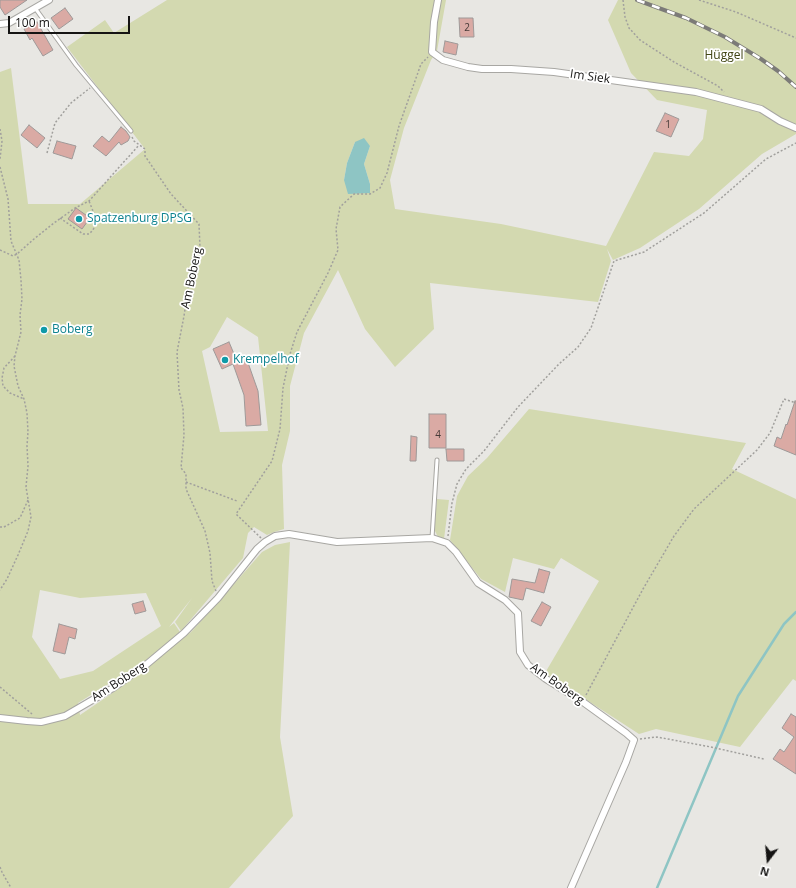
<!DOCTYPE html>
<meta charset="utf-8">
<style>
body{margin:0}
#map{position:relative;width:796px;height:888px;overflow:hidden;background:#e8e7e3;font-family:"Open Sans",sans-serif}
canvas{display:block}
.north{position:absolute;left:748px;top:840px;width:40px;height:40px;-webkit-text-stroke:3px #fff;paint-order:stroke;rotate:196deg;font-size:11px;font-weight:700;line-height:16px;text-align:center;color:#151413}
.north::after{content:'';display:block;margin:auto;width:14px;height:18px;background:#151413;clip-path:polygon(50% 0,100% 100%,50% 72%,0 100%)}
.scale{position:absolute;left:8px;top:16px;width:122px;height:18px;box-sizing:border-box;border:2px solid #151413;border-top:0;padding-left:5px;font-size:12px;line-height:14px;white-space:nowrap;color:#151413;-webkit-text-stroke:3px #fff;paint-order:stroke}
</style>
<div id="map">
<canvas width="796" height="888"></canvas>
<div class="north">N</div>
<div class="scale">100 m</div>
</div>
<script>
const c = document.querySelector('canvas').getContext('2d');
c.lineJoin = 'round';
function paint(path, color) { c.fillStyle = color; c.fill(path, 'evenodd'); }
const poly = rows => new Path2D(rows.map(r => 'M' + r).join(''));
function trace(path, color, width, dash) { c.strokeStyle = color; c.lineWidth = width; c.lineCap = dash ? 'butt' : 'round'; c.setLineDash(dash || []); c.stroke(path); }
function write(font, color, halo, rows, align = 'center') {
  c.font = font + ' "Open Sans",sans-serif'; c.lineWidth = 3.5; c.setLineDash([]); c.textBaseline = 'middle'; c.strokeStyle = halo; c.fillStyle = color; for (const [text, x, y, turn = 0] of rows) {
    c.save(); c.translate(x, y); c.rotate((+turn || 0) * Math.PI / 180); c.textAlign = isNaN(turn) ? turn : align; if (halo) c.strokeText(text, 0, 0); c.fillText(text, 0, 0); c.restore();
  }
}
paint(poly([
 [167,0,446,0,437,51,431,60,404,128,390,180,395,209,501,224,606,246,654,152,689,156,703,139,707,110,657,100,631,73,608,20,618,0,796,0,796,134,762,154,699,209,640,248,613,260,607,249,611,261,598,302,430,283,434,329,395,367,365,329,338,270,304,333,290,386,290,431,282,465,284,529,274,532,267,535,254,527,248,533,243,558,181,631,175,622,192,598,169,627,174,623,180,632,145,661,78,703,80,715,111,694,191,632,220,600,262,552,275,545,290,542,280,737,293,816,229,888,0,888,0,72,11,68,28,204,80,204,145,149,67,47,105,20,114,33],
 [355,142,370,146,364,164,370,184,344,180,347,163],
 [227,317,258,337,268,431,220,432,202,351,210,347],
 [40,590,80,598,146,593,161,626,93,671,60,679,32,637],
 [529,409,746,443,732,469,796,499,796,681,793,679,740,747,656,729,639,734,545,673,599,581,561,558,554,569,513,558,505,592,481,579,450,540,457,496,468,476,487,458],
 [437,499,449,500,444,539,438,537,434,529]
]), '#d3d9b0');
paint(poly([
 [364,138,370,146,364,164,370,184,370,193,348,194,344,180,347,163,355,142]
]), '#8ec5c4');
trace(poly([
 [657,888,738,696,784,624,796,612]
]), '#8ec5c4', 2.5);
const building = poly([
 [0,0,27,0,5,15,0,7,0,0],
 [65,8,73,19,59,29,51,18,65,8],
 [459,18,473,18,474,37,460,37,459,18],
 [37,22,53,50,43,56,32,38,30,40,24,29,37,22],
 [445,41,458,44,456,55,443,52,445,41],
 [665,113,679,119,671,137,656,131,665,113],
 [29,125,45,138,37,148,21,135,29,125],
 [121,127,126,131,130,137,128,141,121,145,119,142,106,156,93,146,102,136,109,142,121,127],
 [57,141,76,146,72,159,53,153,57,141],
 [76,208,90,218,82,229,68,219,76,208],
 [229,342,237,361,246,357,258,391,261,425,246,426,244,395,233,364,222,369,213,349,229,342],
 [795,401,796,401,796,455,774,446,777,437,781,439,786,424,787,425,795,401],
 [429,414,446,414,446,448,429,448,429,414],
 [411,436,417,437,416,461,410,461,411,436],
 [446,449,464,449,464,461,447,461,446,449],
 [539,569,550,572,544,593,526,588,523,600,509,597,512,579,535,583,539,569],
 [143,601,146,611,135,614,132,604,143,601],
 [542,602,551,607,541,626,531,621,542,602],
 [59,624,77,629,75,639,69,637,65,654,53,651,59,624],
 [791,714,796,717,796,774,773,759,780,749,784,752,794,737,782,728,791,714]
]);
paint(building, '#daaaa4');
trace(building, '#9e9998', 1);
const service = poly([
 [35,8,76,65,131,131],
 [432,538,437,460]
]);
const minor = poly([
 [438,0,434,22,432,52,443,60,468,67,482,69,511,69,554,72,696,92,761,109,780,121,796,128],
 [0,24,9,23,49,0],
 [0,718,27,721,41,722,65,716,113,688,147,664,184,633,218,598,257,549,265,542,275,536,289,534,337,542,432,538,447,543,456,552,478,583,505,600,518,613,520,652,528,665,546,679,583,702,626,733,634,740,626,762,571,888]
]);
trace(service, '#a8a7a3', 5);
trace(minor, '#a8a7a3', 8);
trace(poly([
 [623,0,625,17,629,28,640,40,674,62,718,86,724,92],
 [699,0,736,12,796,38],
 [0,129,2,141,0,159],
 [132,137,134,141,145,149,145,156,171,194,199,224,200,248,190,276,184,316,177,352,179,390,183,408,184,435,181,468,186,474,186,489,205,531,210,553,212,581,216,591],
 [47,153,55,123,71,103,90,88],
 [0,167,8,199,11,241,19,260,21,280,22,299,20,315,21,332,15,356,14,366,18,386,24,399,27,413,28,432,27,446,28,466,26,487,31,517,28,531,18,555,7,579,0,590],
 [60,218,83,234,89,234,93,230,96,223,95,216,89,201],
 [0,250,13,256,17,254,34,239,54,223,75,208,89,201,139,145],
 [15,356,4,368,2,378,3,386,10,393,24,399],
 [186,482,237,501],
 [0,527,4,527,20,518,28,500],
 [448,536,452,503,457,484,466,469,484,451,518,407,559,364,578,347,591,328,614,261,644,252,704,213,766,159,796,143],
 [261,538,236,514,272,461,280,429,283,388,290,354,297,332,328,273,338,250,336,229,340,207,354,194,370,194,380,188,387,173,399,126,421,64,428,57],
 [0,687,32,714],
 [586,695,643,589,674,536,694,509,757,450,770,433,784,399,796,403],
 [640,739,657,737,711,747,764,759],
 [0,867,2,872,11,888]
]), '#a1a09d', 1.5, [2, 2]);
trace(service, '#fff', 3);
trace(minor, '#fff', 6);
const rail = poly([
 [637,0,686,18,725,37,761,59,778,71,796,87]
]);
trace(rail, '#7c7b78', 4);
trace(rail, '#fff', 2.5, [8]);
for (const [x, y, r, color] of [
 [79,219,4,"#0f9aa8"],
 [44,330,4,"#0f9aa8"],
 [225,360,4,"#0f9aa8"]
]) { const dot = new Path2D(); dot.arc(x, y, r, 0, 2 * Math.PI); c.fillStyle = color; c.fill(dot); trace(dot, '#fff', 1.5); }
write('10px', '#463a37', null, [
 ["2",467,28],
 ["1",668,125],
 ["4",438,435]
]);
write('12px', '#414514', '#fff', [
 ["Hüggel",724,56]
]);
write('12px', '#151413', '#fff', [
 ["Im Siek",590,77,8],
 ["Am Boberg",192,278,-78],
 ["Am Boberg",119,682,-33],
 ["Am Boberg",557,684,35]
]);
write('12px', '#0d838f', '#fff', [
 ["Spatzenburg DPSG",87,219],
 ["Boberg",52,330],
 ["Krempelhof",233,360]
], 'left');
</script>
